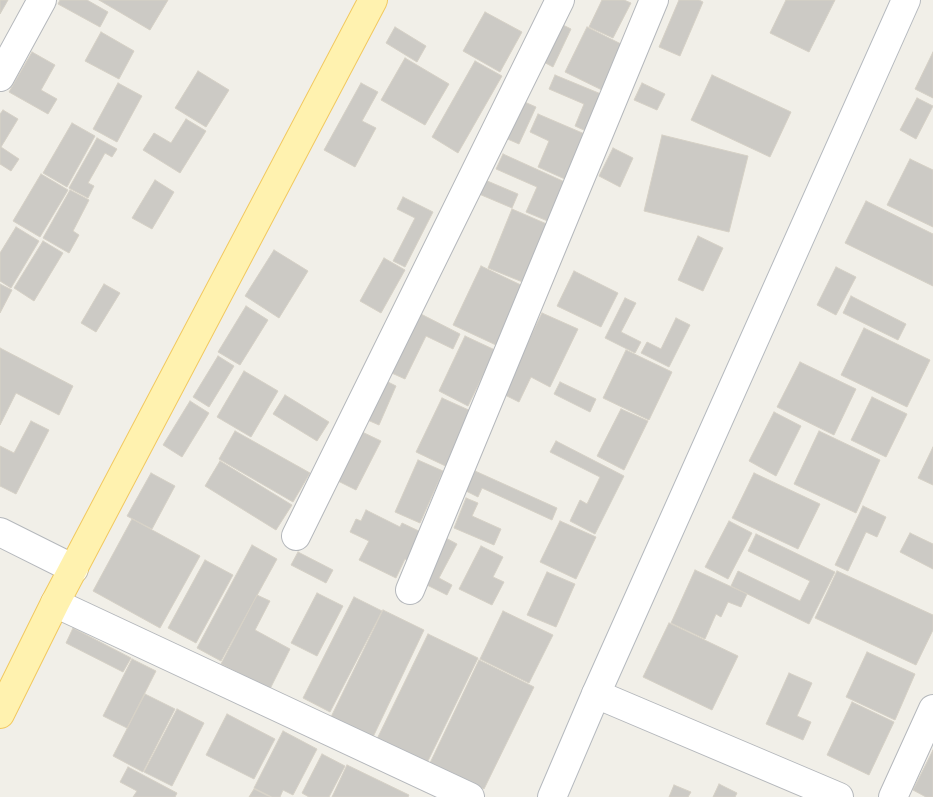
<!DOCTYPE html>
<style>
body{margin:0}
canvas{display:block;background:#f1efe8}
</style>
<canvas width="933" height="797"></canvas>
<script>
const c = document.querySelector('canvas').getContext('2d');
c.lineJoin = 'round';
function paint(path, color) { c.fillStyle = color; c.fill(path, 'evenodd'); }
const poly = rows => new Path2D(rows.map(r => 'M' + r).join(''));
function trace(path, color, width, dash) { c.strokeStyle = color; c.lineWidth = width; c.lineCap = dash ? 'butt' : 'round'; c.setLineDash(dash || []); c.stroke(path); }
const building = poly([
 [0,0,8,0,0,14,0,0],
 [60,0,87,0,108,12,100,27,58,4,60,0],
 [99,0,168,0,150,30,99,0],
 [602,0,624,0,631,3,613,38,589,27,602,0],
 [679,0,699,0,703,2,680,56,659,47,679,0],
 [786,0,835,0,809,52,770,33,786,0],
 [485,12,522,32,500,72,463,51,485,12],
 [559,23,571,29,553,67,540,60,559,23],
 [395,27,426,46,417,62,386,43,395,27],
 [587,27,625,46,604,91,565,72,587,27],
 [101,32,134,51,119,79,85,61,101,32],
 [32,52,55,65,41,90,57,99,48,114,9,92,32,52],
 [933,52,933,98,915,89,933,52],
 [405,58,449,84,425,125,381,100,405,58],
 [475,61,502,76,458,153,432,137,475,61],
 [198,71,229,90,206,127,175,108,198,71],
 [555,75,601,94,586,131,575,126,584,104,549,89,555,75],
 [712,75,791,112,770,157,691,120,712,75],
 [118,83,142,96,117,142,93,129,118,83],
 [361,83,378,92,362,121,376,128,355,167,324,150,361,83],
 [642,83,665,94,657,110,634,100,642,83],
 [917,98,933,106,916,139,900,130,917,98],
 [520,100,536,107,519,144,503,137,520,100],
 [3,110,18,119,1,147,19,159,11,171,0,164,0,114,3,110],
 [538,114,587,135,567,180,538,167,549,141,530,132,538,114],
 [186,119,206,131,180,173,143,150,154,133,171,143,186,119],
 [72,123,95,136,67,187,43,173,72,123],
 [662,135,748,156,729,232,644,211,662,135],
 [97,138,117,149,112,157,105,153,88,183,94,186,88,198,69,188,97,138],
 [613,148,633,158,620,187,599,176,613,148],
 [503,154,567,183,550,222,526,212,537,187,496,169,503,154],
 [910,159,933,170,933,227,887,205,910,159],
 [41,174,68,190,40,237,13,221,41,174],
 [155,180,174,192,152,229,132,218,155,180],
 [485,180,518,194,512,208,479,194,485,180],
 [70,190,89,200,73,231,79,235,69,253,43,238,70,190],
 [403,197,433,212,405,267,393,261,415,218,397,209,403,197],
 [866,201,933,234,933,286,845,243,866,201],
 [512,209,549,225,525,283,488,268,512,209],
 [16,227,39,241,11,288,0,281,0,253,16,227],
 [698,236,723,248,703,291,678,280,698,236],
 [43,241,63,253,34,301,14,288,43,241],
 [274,250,308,271,279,318,245,296,274,250],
 [384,258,405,270,381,313,360,301,384,258],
 [481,266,523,286,496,345,453,325,481,266],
 [836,267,856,277,836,315,817,305,836,267],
 [574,271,618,293,601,327,557,306,574,271],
 [0,284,12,290,0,313,0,284],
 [104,284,120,293,96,332,81,323,104,284],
 [851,296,906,324,898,340,843,313,851,296],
 [625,298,636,303,621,332,641,342,635,353,605,338,625,298],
 [246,306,268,320,240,365,218,352,246,306],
 [415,311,460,334,453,349,426,336,405,379,385,370,415,311],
 [542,313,578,329,550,387,531,377,519,402,503,394,542,313],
 [676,318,690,325,669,367,641,353,647,342,661,349,676,318],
 [864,328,930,360,907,407,841,375,864,328],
 [465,336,495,350,468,406,439,391,465,336],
 [0,348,73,386,59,415,16,393,0,425,0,348],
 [626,350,672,372,649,420,603,398,626,350],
 [218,356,234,366,209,407,193,397,218,356],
 [800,362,856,389,834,435,777,407,800,362],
 [244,371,278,391,251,437,217,417,244,371],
 [380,378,396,386,379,425,363,418,380,378],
 [560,382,596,399,590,412,554,394,560,382],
 [285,395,329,422,317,441,273,414,285,395],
 [872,397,907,414,886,457,851,440,872,397],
 [442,398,482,416,456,471,416,452,442,398],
 [190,401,209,413,182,457,163,445,190,401],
 [621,409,648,421,624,470,597,456,621,409],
 [774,412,801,426,776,476,749,461,774,412],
 [31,421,49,430,16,494,0,486,0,446,14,453,31,421],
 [358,430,381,441,356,490,334,479,358,430],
 [235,431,310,473,293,502,219,459,235,431],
 [819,431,880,460,856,513,794,484,819,431],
 [556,441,624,476,595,534,570,521,580,500,587,504,600,477,550,452,556,441],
 [933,447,933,485,918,478,933,447],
 [418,460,443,471,420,523,395,512,418,460],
 [220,461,292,505,276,530,205,486,220,461],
 [475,471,557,508,552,520,482,488,478,497,466,491,475,471],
 [151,473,175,486,152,529,127,516,151,473],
 [754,473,820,504,798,549,732,518,754,473],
 [466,498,478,503,472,516,501,529,494,545,454,528,466,498],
 [863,506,886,517,877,537,866,532,848,571,835,565,863,506],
 [366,510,400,527,402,523,423,533,409,561,405,559,396,578,359,560,369,541,350,532,356,519,361,521,366,510],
 [132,519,200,556,160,628,93,591,132,519],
 [560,521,596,537,576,579,540,562,560,521],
 [729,521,752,533,728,579,705,567,729,521],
 [910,533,933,544,933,569,900,552,910,533],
 [756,534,835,572,809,624,731,586,738,571,800,601,810,581,748,551,756,534],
 [444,537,457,544,439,578,452,585,447,595,421,582,444,537],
 [252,545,277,559,221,661,197,648,252,545],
 [481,546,503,557,493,577,504,582,492,605,459,589,481,546],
 [298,552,333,570,326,583,291,565,298,552],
 [205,560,233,575,196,643,168,628,205,560],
 [695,570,747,594,741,607,728,602,721,617,716,614,705,639,671,623,695,570],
 [837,571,933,615,933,630,916,665,815,618,837,571],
 [547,572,575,584,556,627,527,615,547,572],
 [317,593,343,606,317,656,291,643,317,593],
 [257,595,270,601,255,630,290,649,270,689,221,664,257,595],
 [354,597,382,611,330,712,303,698,354,597],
 [383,610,424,630,373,737,331,717,383,610],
 [503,611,553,635,529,683,480,659,503,611],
 [669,623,738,656,712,710,643,677,669,623],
 [73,628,131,658,123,672,66,643,73,628],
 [428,634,478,658,427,763,377,739,428,634],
 [867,652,915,674,895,720,846,697,867,652],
 [132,659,156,671,127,728,103,716,132,659],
 [479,660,534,687,484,789,430,763,479,660],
 [789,673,812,683,797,716,811,722,803,740,766,724,789,673],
 [145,694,175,709,143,772,113,756,145,694],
 [852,702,894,722,869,775,827,755,852,702],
 [177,709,204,723,172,786,144,772,177,709],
 [227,714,275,739,254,779,206,755,227,714],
 [283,731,317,749,293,795,283,790,280,797,272,797,254,788,283,731],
 [933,750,933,797,926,797,913,790,933,750],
 [322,754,345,766,329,797,309,797,302,793,322,754],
 [347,765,409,795,408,797,332,797,347,765],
 [128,767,177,793,175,797,133,797,137,791,120,782,128,767],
 [719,784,737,793,735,797,713,797,719,784],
 [674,785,691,792,688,797,669,797,674,785],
 [254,789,270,797,249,797,254,789]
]);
paint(building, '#cccac5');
trace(building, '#d6d1c6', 1);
const street = poly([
 [0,77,42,0],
 [0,532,74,569],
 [296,536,560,0],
 [410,590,654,0],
 [55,603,470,797],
 [596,694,839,797],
 [893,797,933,709]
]);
const secondary = poly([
 [552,797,596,694,906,0]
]);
const primary = poly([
 [0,714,55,603,373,0]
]);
trace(street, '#b5b8bc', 30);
trace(secondary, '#b6babf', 30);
trace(primary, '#f2c960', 30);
trace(street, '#fff', 28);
trace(secondary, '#fff', 28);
trace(primary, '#fff2af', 28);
</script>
